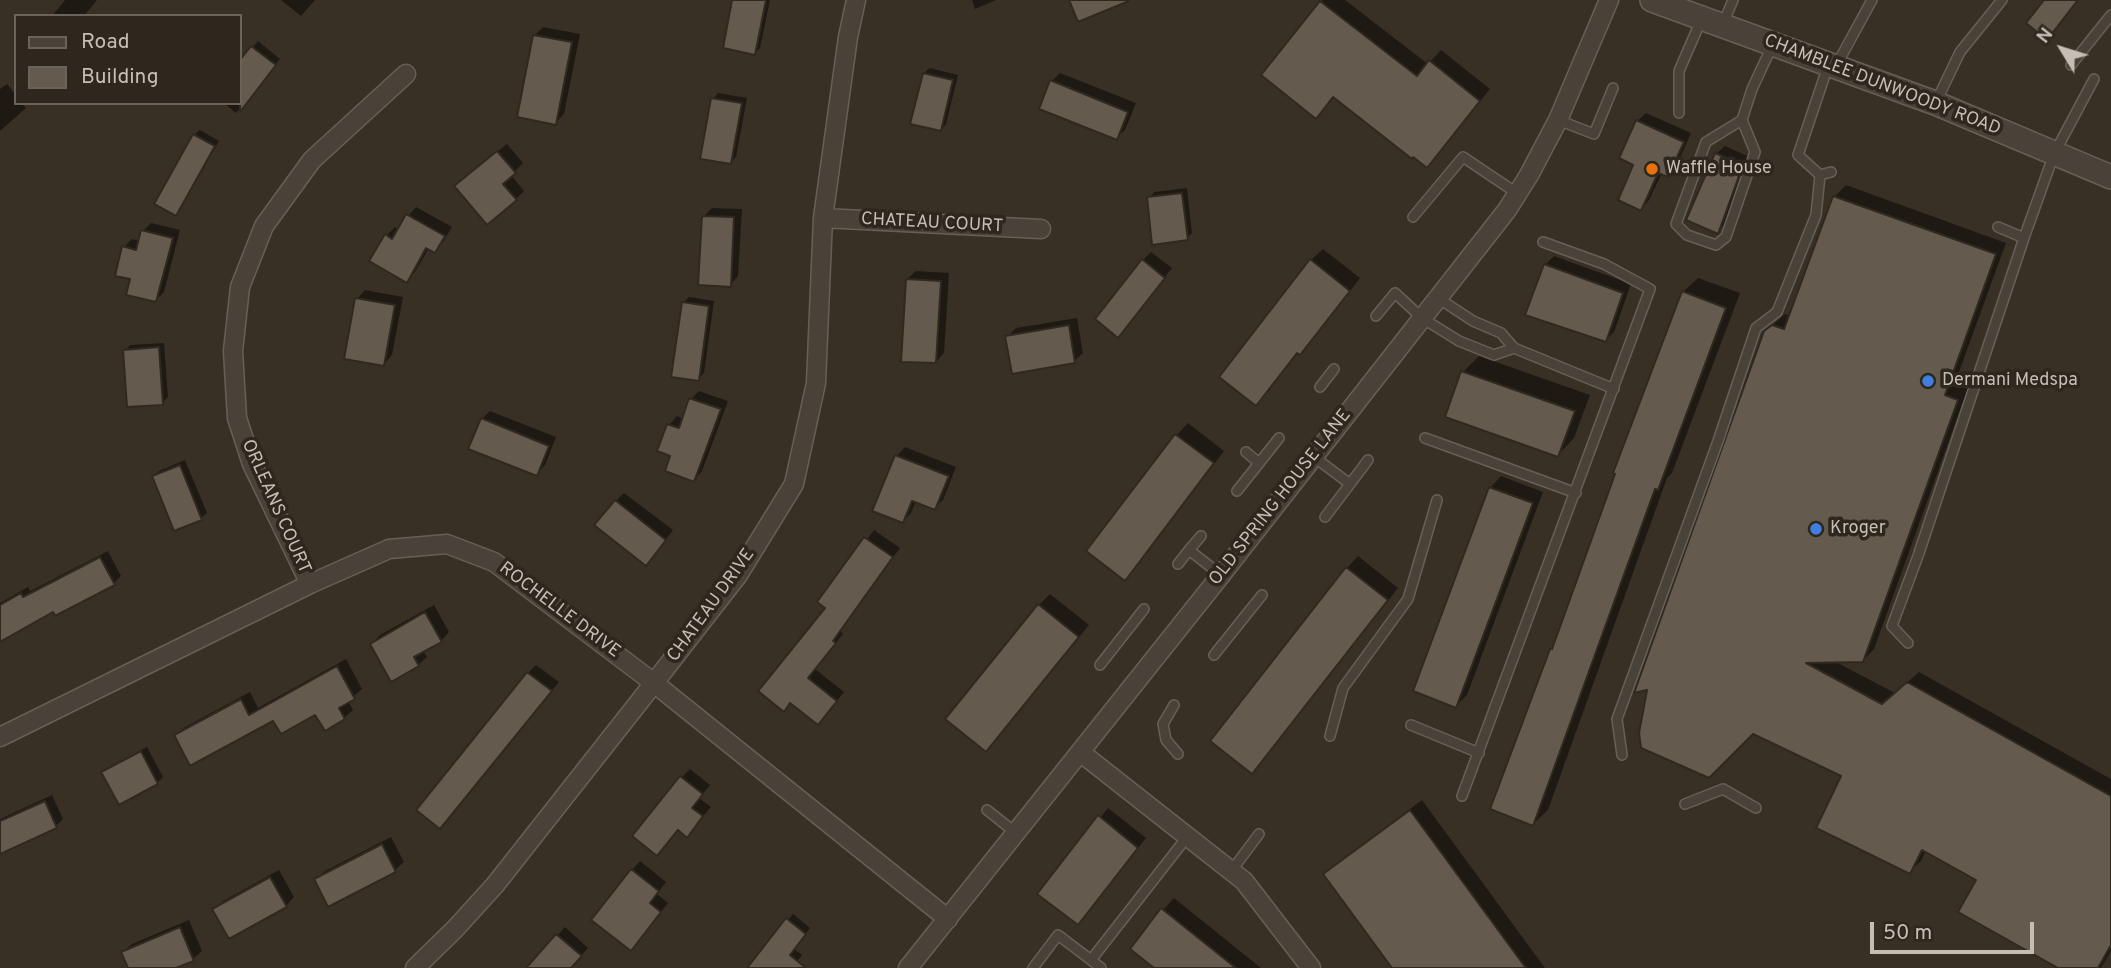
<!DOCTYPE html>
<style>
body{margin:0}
#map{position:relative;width:2111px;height:968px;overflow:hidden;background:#393025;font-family:Overpass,sans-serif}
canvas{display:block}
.legend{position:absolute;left:14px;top:14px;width:228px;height:91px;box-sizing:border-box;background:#2e271e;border:2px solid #6a635a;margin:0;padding:9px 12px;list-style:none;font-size:21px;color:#c5beb4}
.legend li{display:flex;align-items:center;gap:14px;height:35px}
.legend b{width:35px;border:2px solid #6a635a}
.north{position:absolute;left:2027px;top:14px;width:70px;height:70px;-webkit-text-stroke:5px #2e271e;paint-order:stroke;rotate:308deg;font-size:19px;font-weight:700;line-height:28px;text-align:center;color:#c5beb4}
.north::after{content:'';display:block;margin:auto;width:24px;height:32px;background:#c5beb4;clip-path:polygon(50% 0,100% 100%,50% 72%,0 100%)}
.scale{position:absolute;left:1870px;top:922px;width:164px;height:32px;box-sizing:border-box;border:4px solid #c5beb4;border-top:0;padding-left:9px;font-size:21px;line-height:24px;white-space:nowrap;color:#c5beb4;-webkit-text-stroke:5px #2e271e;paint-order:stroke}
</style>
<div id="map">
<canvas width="2111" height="968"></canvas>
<ul class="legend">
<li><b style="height:9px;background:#494239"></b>Road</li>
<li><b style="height:19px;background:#645a4e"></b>Building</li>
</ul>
<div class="north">N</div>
<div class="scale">50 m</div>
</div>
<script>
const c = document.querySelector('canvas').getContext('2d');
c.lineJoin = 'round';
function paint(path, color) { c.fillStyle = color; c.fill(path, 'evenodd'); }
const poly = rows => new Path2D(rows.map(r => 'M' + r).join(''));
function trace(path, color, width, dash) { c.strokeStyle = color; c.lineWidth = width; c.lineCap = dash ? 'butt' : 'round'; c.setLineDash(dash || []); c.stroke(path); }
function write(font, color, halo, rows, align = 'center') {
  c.font = font + ' Overpass,sans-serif'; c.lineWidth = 7; c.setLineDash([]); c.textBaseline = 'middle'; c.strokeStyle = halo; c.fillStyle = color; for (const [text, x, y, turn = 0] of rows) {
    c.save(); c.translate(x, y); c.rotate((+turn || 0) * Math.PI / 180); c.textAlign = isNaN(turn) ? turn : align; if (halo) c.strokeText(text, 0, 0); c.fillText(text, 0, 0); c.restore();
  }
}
paint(poly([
 [65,0,97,0,84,16,52,16],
 [281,0,315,0,301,16],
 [734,0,770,0,760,48,755,53],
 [972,0,996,0,975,9],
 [1323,0,1345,0,1428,64,1441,50,1490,89,1427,166,1335,96,1316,117,1263,75],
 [543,27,580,34,564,114,555,123,535,35],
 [258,41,280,59,236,113,224,103,240,103,240,63],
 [930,68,958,75,946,124,941,130,924,73],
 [1060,73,1136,103,1125,130,1116,138,1052,81],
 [7,84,16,95,16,103,22,103,26,108,0,131,0,89],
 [718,93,747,98,736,157,730,163,713,99],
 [1646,113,1691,133,1676,167,1668,175,1662,173,1649,200,1641,209,1636,164,1637,121],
 [200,130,219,141,181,208,176,214,194,135],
 [507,144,523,163,511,175,524,191,516,199,465,178],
 [1725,146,1750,157,1726,223,1717,232,1716,154],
 [1846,185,2006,243,1955,383,1968,388,1874,649,1863,661,1834,661,1895,693,1919,672,2111,779,2111,951,2101,968,2062,968,1978,879,1926,850,1921,861,1909,872,1843,775,1753,732,1765,332,1785,314,1791,316,1834,197],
 [1187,188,1192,233,1187,238,1149,198,1154,192],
 [416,207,452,227,443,242,434,251,429,248,415,272,407,280,386,236,395,227,400,230,408,216],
 [712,208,742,209,738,276,730,285,704,216],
 [151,223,180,230,164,292,156,300,132,278,124,247,132,239,140,241,143,231],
 [1323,249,1360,278,1311,342,1299,352,1256,404,1311,260],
 [1151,252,1172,268,1126,327,1143,260],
 [1554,256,1631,284,1614,332,1606,340,1545,265],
 [916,271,949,273,944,353,936,362,907,279],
 [1698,278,1740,293,1672,473,1667,478,1548,810,1533,824,1555,646,1683,292],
 [365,290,403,297,392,355,384,364,357,299],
 [689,297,714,301,704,373,698,379,683,303],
 [1077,318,1083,353,1074,361,1007,337,1016,328],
 [164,343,168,397,162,403,125,351,130,345],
 [1479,356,1590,395,1574,438,1558,455,1463,372],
 [699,391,728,401,702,471,694,480,673,455,669,425,677,416,684,419,691,399],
 [490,411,556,437,545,465,537,474,482,419],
 [1188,423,1224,451,1136,567,1124,578,1088,551,1177,435],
 [905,447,956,467,943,500,934,508,916,501,911,513,903,521,875,510,897,456],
 [185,460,207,513,201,518,175,529,154,476,159,471],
 [1501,476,1543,492,1467,695,1456,706,1490,488],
 [624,493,673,530,654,555,616,501],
 [874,530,900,548,840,631,843,634,815,669,844,692,826,715,791,702,827,607,820,602],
 [108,551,121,576,114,583,54,610,0,640,0,603,28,587,30,591],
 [1358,556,1398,588,1263,760,1252,771,1347,568],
 [1050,594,1089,625,997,738,1039,605],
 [434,605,449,632,441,641,423,650,427,657,418,665,372,644,380,635],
 [346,659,362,689,348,701,353,710,344,718,316,712,176,736,185,727,250,692,258,708],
 [536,665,559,682,448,818,528,673],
 [147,747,163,777,157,783,119,803,103,772,109,767],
 [690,769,710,785,699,798,711,807,687,835,679,829,682,777],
 [52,795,63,819,56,826,0,852,0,819],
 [1422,800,1545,968,1394,968,1325,874,1337,863],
 [1108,808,1146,838,1086,914,1039,894],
 [391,837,404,862,395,870,329,904,316,879,325,871],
 [640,861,666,882,657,894,668,903,639,940,632,870],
 [279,870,294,897,286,906,215,910,223,901],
 [1174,898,1261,968,1157,968,1163,910],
 [793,914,810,928,794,949,802,955,792,968,761,968,753,962],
 [189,920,202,951,193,959,172,968,130,968,123,952,132,944],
 [565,927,588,948,570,968,528,968]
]), '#0007');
const building = poly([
 [732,0,766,0,755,55,723,48,732,0],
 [1069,0,1129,0,1129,1,1078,22,1069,0],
 [2044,0,2078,0,2047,40,2026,23,2044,0],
 [1320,1,1417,76,1429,60,1480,101,1427,168,1413,157,1412,159,1333,97,1316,119,1261,75,1320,1],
 [533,35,572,42,556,125,517,117,533,35],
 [251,46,276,65,240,112,240,60,251,46],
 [923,73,953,80,941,131,910,124,923,73],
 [1050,80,1128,112,1117,140,1039,109,1050,80],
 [711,98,742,103,731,164,700,159,711,98],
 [1636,120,1684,142,1668,177,1658,173,1641,211,1618,200,1633,165,1619,158,1636,120],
 [193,134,215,146,176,216,154,204,193,134],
 [497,151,516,173,503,184,517,200,487,225,454,186,497,151],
 [1715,153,1743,165,1718,234,1686,220,1715,153],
 [1182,193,1188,240,1152,245,1147,197,1182,193],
 [1833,196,1996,254,1945,395,1958,400,1863,662,1806,663,1882,704,1907,682,2111,796,2111,945,2098,968,2058,968,1958,912,1976,880,1922,850,1910,874,1816,828,1841,776,1753,734,1709,778,1641,748,1639,733,1647,690,1634,693,1764,331,1772,325,1784,329,1833,196],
 [406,214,445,236,435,253,426,248,407,283,369,261,385,234,392,239,406,214],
 [702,216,734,217,731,287,698,285,702,216],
 [141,230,173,238,156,302,126,295,130,279,115,276,122,246,136,250,141,230],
 [1142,259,1165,278,1118,338,1095,319,1142,259],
 [1310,259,1350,291,1300,355,1297,353,1256,406,1219,377,1310,259],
 [1544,264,1623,293,1606,342,1525,315,1544,264],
 [906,279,941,281,936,363,901,362,906,279],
 [1682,291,1726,308,1658,490,1655,489,1533,826,1490,809,1550,649,1552,649,1615,474,1613,473,1682,291],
 [355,298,395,305,384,366,344,359,355,298],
 [682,302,709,306,699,381,671,377,682,302],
 [1069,325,1075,363,1012,374,1005,336,1069,325],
 [159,347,163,405,127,407,123,350,159,347],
 [1461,371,1575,411,1558,457,1445,417,1461,371],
 [689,398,721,409,694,482,665,471,670,456,657,451,667,424,679,428,689,398],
 [481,418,549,446,537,476,468,449,481,418],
 [1175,434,1214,463,1125,581,1086,551,1175,434],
 [895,455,949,476,935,510,912,501,903,523,872,511,895,455],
 [180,465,202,520,174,531,152,476,180,465],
 [1489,487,1533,503,1456,708,1413,691,1489,487],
 [615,500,666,540,646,566,594,525,615,500],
 [864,537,893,557,833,641,836,643,808,678,837,701,818,725,790,703,784,712,758,691,825,608,817,602,864,537],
 [100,557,115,585,55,616,53,612,0,642,0,605,21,593,23,597,100,557],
 [1346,567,1388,600,1252,774,1210,741,1346,567],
 [1038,604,1079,637,986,752,945,719,1038,604],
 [425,612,442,642,414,657,419,666,391,682,370,644,425,612],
 [337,666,355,699,339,708,345,719,325,731,315,715,281,734,273,721,190,766,174,735,241,699,249,715,337,666],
 [527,672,552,691,440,829,416,810,527,672],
 [141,751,158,784,119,805,101,772,141,751],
 [680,776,703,794,692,808,703,816,687,838,678,830,657,856,632,836,680,776],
 [45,801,57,828,0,854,0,821,45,801],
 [1410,810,1526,968,1392,968,1323,874,1410,810],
 [1098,815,1138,848,1078,925,1037,894,1098,815],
 [382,844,396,872,328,907,314,879,382,844],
 [631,869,659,891,650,903,661,912,631,951,591,920,631,869],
 [270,877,287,907,229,939,212,909,270,877],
 [1161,908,1236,968,1154,968,1130,949,1161,908],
 [786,918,806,934,790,955,806,968,747,968,786,918],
 [180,927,194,961,176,968,128,968,121,952,180,927],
 [556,934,582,956,571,968,526,968,556,934]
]);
paint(building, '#645a4e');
trace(building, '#302920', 2);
const service = poly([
 [1723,24,1733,0],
 [2071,65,2111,15],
 [1828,66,1798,155,1820,175,1831,172],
 [1836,66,1872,0],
 [1936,102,1960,52,2002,0],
 [1679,113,1679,71,1702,18],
 [1558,120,1594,134,1613,88],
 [1742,120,1755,152,1726,237,1716,245,1687,235,1676,224,1706,142,1742,120,1752,89,1772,46],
 [1413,217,1463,157,1518,194],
 [1998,227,2024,238,2054,154,2094,79],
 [1438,298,1473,321,1501,333,1514,348,1614,389],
 [1376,316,1395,293,1422,318,1459,341,1494,355,1514,348],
 [1320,387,1334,369],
 [1425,438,1576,493],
 [1246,452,1259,463],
 [1314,457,1350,484,1325,517],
 [1350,484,1368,460],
 [1237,491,1279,438],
 [1201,536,1189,550,1221,575],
 [1178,564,1189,550],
 [1908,643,1892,626,1918,556,2024,238],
 [1214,655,1262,595],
 [1100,665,1144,609],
 [1174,705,1163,724,1166,740,1178,754],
 [1411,725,1479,753],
 [1330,736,1343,688,1408,599,1437,500],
 [1622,755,1617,719,1718,441,1756,328,1777,312,1816,215,1820,175],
 [1462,796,1650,289,1604,264,1543,242],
 [1685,804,1723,789,1756,808],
 [987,810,1016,833],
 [1232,870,1259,834],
 [1091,960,1101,968],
 [1033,968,1058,935,1091,960,1187,837]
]);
const minor = poly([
 [823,218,1041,229],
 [310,584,252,464,237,418,233,351,240,287,264,226,312,160,406,74],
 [0,737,310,584,389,549,447,544,494,562,654,683,948,919],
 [1080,752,1244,881,1311,968],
 [415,968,455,929,495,885,654,683,738,575,794,484,816,383,823,218,848,37,856,0],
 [908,968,1221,575,1507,210,1529,175,1558,120,1609,0]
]);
const tertiary = poly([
 [1652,0,1935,103,2111,177]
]);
trace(service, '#676057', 12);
trace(minor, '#676057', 21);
trace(tertiary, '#676057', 26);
trace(service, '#494239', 9);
trace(minor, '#494239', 18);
trace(tertiary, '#494239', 23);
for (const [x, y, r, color] of [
 [1652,169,7,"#e8710a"],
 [1928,381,7,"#3f7fe0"],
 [1816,529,7,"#3f7fe0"]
]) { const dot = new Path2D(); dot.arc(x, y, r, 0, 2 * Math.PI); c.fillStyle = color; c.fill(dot); trace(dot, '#2e271e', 2.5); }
write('18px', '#c5beb4', '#2e271e', [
 ["CHAMBLEE DUNWOODY ROAD",1882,86,21],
 ["CHATEAU COURT",932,224,3],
 ["OLD SPRING HOUSE LANE",1281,498,-52],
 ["ORLEANS COURT",275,507,66],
 ["CHATEAU DRIVE",712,606,-54],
 ["ROCHELLE DRIVE",559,611,37]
]);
write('18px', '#c5beb4', '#2e271e', [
 ["Waffle House",1666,169],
 ["Dermani Medspa",1942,381],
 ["Kroger",1830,529]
], 'left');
</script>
